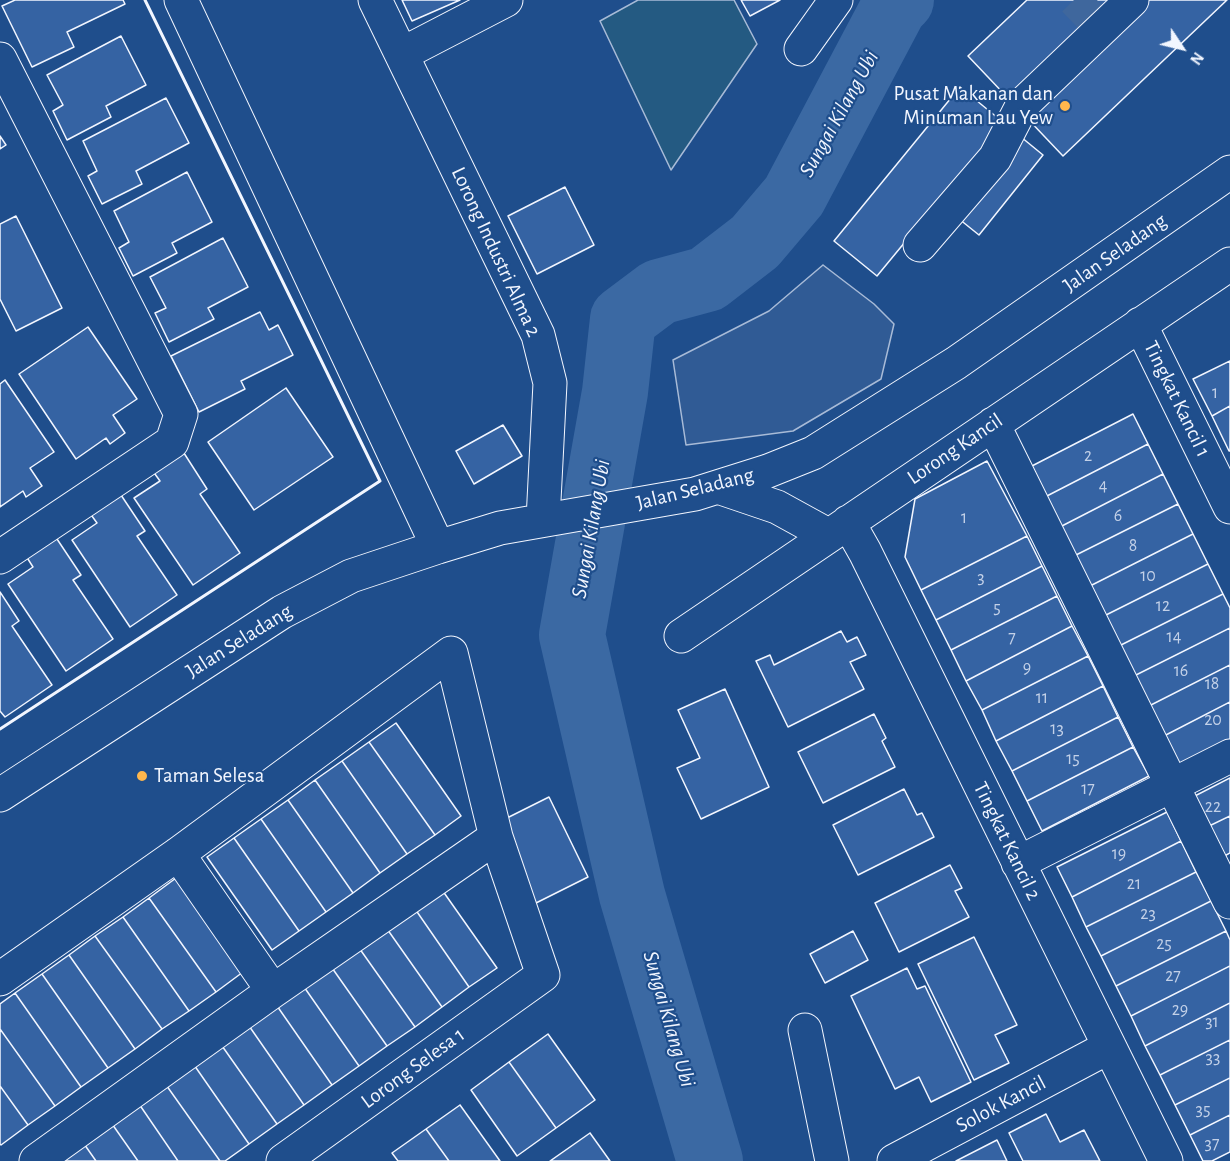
<!DOCTYPE html>
<style>
body{margin:0}
#map{position:relative;width:1230px;height:1161px;overflow:hidden;background:#1f4e8c;font-family:"Alegreya Sans",sans-serif}
canvas{display:block}
.north{position:absolute;left:1152px;top:18px;width:60px;height:60px;-webkit-text-stroke:4px #1f4e8c;paint-order:stroke;rotate:125deg;font-size:16px;font-weight:700;line-height:24px;text-align:center;color:#f2f6ff}
.north::after{content:'';display:block;margin:auto;width:21px;height:27px;background:#f2f6ff;clip-path:polygon(50% 0,100% 100%,50% 72%,0 100%)}
</style>
<div id="map">
<canvas width="1230" height="1161"></canvas>
<div class="north">N</div>
</div>
<script>
const c = document.querySelector('canvas').getContext('2d');
c.lineJoin = 'round';
function paint(path, color) { c.fillStyle = color; c.fill(path, 'evenodd'); }
const poly = rows => new Path2D(rows.map(r => 'M' + r).join(''));
function trace(path, color, width, dash) { c.strokeStyle = color; c.lineWidth = width; c.lineCap = dash ? 'butt' : 'round'; c.setLineDash(dash || []); c.stroke(path); }
function write(font, color, halo, rows, align = 'center') {
  c.font = font + ' "Alegreya Sans",sans-serif'; c.lineWidth = 4.5; c.setLineDash([]); c.textBaseline = 'middle'; c.strokeStyle = halo; c.fillStyle = color; for (const [text, x, y, turn = 0] of rows) {
    c.save(); c.translate(x, y); c.rotate((+turn || 0) * Math.PI / 180); c.textAlign = isNaN(turn) ? turn : align; if (halo) c.strokeText(text, 0, 0); c.fillText(text, 0, 0); c.restore();
  }
}
const green = poly([
 [638,0,734,0,757,44,671,170,600,21,638,0]
]);
paint(green, '#245a82');
trace(green, '#a8bbd7', 1.5);
const parking = poly([
 [823,265,874,304,894,324,881,379,793,431,686,445,673,360,769,311,823,265]
]);
paint(parking, '#305b95');
trace(parking, '#a8bbd7', 1.5);
trace(poly([
 [710,1161,632,895,572,635,615,392,623,319,659,292,707,279,755,242,794,196,894,7,901,0]
]), '#3b69a3', 66);
const building = poly([
 [15,0,123,0,125,4,67,32,74,47,32,67,2,6,15,0],
 [402,0,460,0,412,21,402,0],
 [741,0,780,0,750,16,741,0],
 [1027,0,1227,0,1063,156,968,56,1027,0],
 [121,36,146,85,106,106,111,117,67,140,53,111,63,105,47,75,121,36],
 [960,87,1043,155,979,235,938,202,877,276,834,241,960,87],
 [166,98,189,143,136,171,142,184,102,204,88,176,97,171,83,141,166,98],
 [0,136,6,145,0,149,0,136],
 [187,172,212,222,172,243,177,253,133,276,119,248,129,242,114,211,187,172],
 [565,187,594,245,537,274,508,216,565,187],
 [16,216,62,308,16,331,0,299,0,224,16,216],
 [223,238,248,287,208,308,214,319,169,342,155,313,166,308,150,277,223,238],
 [260,312,269,330,278,325,293,355,241,381,245,389,199,412,171,356,260,312],
 [88,327,137,399,113,415,125,433,110,444,106,438,76,459,19,374,88,327],
 [1230,361,1230,406,1212,416,1193,379,1230,361],
 [5,380,54,452,30,468,42,486,26,497,23,491,0,507,0,384,5,380],
 [286,388,333,457,254,510,208,442,286,388],
 [1230,406,1230,451,1229,451,1212,416,1230,406],
 [1133,414,1148,444,1043,498,1028,468,1133,414],
 [503,425,522,456,474,484,456,451,503,425],
 [1148,444,1163,474,1058,528,1043,498,1148,444],
 [182,450,207,489,200,494,240,553,193,585,134,498,160,481,152,470,182,450],
 [987,461,1027,536,921,590,905,557,915,499,987,461],
 [1163,474,1178,504,1072,557,1058,528,1163,474],
 [119,492,145,531,137,536,177,595,130,627,72,540,97,523,89,512,119,492],
 [1178,504,1193,534,1088,587,1072,557,1178,504],
 [1193,534,1208,564,1102,617,1088,587,1193,534],
 [55,536,81,575,73,580,113,639,66,671,8,584,33,567,26,556,55,536],
 [1027,536,1042,566,936,620,921,590,1027,536],
 [1208,564,1223,594,1117,647,1102,617,1208,564],
 [1042,566,1057,596,951,650,936,620,1042,566],
 [0,592,19,621,12,626,52,685,5,717,0,711,0,592],
 [1223,594,1230,608,1230,628,1132,677,1117,647,1223,594],
 [1057,596,1072,626,966,681,951,650,1057,596],
 [1072,626,1088,656,982,710,966,681,1072,626],
 [1230,628,1230,665,1147,707,1132,677,1230,628],
 [841,631,847,642,857,637,866,655,850,662,864,689,788,727,756,661,770,655,774,665,841,631],
 [1088,656,1103,686,996,741,982,710,1088,656],
 [1230,665,1230,702,1162,737,1147,707,1230,665],
 [1103,686,1118,717,1012,771,996,741,1103,686],
 [725,689,769,787,701,819,677,768,700,758,678,710,725,689],
 [1230,702,1230,740,1177,767,1162,737,1230,702],
 [874,714,886,738,882,741,895,767,823,803,798,752,874,714],
 [1118,717,1133,747,1027,801,1012,771,1118,717],
 [396,723,461,816,435,835,369,742,396,723],
 [369,742,435,835,407,854,342,761,369,742],
 [1133,747,1149,776,1042,831,1027,801,1133,747],
 [342,761,407,854,380,873,315,780,342,761],
 [1230,778,1230,816,1205,828,1191,798,1230,778],
 [315,780,380,873,353,893,288,800,315,780],
 [904,789,917,815,922,813,934,837,858,875,833,825,904,789],
 [549,797,588,877,536,903,497,823,549,797],
 [288,800,353,893,326,912,261,819,288,800],
 [1167,812,1181,841,1072,897,1057,867,1167,812],
 [1230,816,1230,853,1221,858,1205,828,1230,816],
 [261,819,326,912,299,931,234,838,261,819],
 [234,838,299,931,272,950,207,857,234,838],
 [1181,841,1196,872,1086,927,1072,897,1181,841],
 [950,865,962,888,955,891,969,917,899,952,875,903,950,865],
 [1196,872,1211,901,1101,956,1086,927,1196,872],
 [176,878,243,972,216,992,149,898,176,878],
 [440,887,497,968,469,987,413,906,440,887],
 [149,898,216,992,189,1011,123,917,149,898],
 [1211,901,1226,931,1116,986,1101,956,1211,901],
 [413,906,469,987,442,1007,385,926,413,906],
 [123,917,189,1011,162,1029,95,936,123,917],
 [385,926,442,1007,415,1027,357,945,385,926],
 [853,931,868,960,825,983,810,954,853,931],
 [1226,931,1230,940,1230,966,1131,1016,1116,986,1226,931],
 [95,936,162,1029,135,1049,69,955,95,936],
 [974,937,1017,1025,995,1035,1009,1063,974,1080,918,964,974,937],
 [357,945,415,1027,387,1046,330,965,357,945],
 [69,955,135,1049,108,1068,42,974,69,955],
 [330,965,387,1046,359,1066,302,984,330,965],
 [1230,966,1230,1003,1145,1046,1131,1016,1230,966],
 [907,968,917,989,925,986,971,1082,931,1102,919,1077,895,1089,851,996,907,968],
 [42,974,108,1068,81,1087,15,993,42,974],
 [302,984,359,1066,332,1085,275,1003,302,984],
 [15,993,81,1087,55,1106,0,1029,0,1004,15,993],
 [275,1003,332,1085,304,1105,247,1023,275,1003],
 [1230,1003,1230,1040,1160,1075,1145,1046,1230,1003],
 [247,1023,304,1105,277,1124,220,1043,247,1023],
 [0,1029,55,1106,28,1125,0,1086,0,1029],
 [548,1034,595,1100,556,1128,509,1062,548,1034],
 [1230,1040,1230,1078,1175,1105,1160,1075,1230,1040],
 [220,1043,277,1124,249,1144,192,1062,220,1043],
 [192,1062,249,1144,225,1161,220,1161,164,1082,192,1062],
 [509,1062,556,1128,517,1156,471,1090,509,1062],
 [1230,1078,1230,1115,1190,1135,1175,1105,1230,1078],
 [164,1082,220,1161,178,1161,137,1101,164,1082],
 [0,1086,28,1125,1,1145,0,1144,0,1086],
 [137,1101,178,1161,138,1161,110,1121,137,1101],
 [460,1105,500,1161,449,1161,426,1129,460,1105],
 [1046,1114,1060,1142,1084,1130,1100,1161,1023,1161,1009,1133,1046,1114],
 [1230,1115,1230,1152,1212,1161,1203,1161,1190,1135,1230,1115],
 [110,1121,138,1161,96,1161,82,1141,110,1121],
 [426,1129,449,1161,398,1161,392,1153,426,1129],
 [590,1133,610,1161,550,1161,590,1133],
 [997,1140,1007,1161,956,1161,997,1140],
 [82,1141,96,1161,55,1161,82,1141]
]);
paint(building, '#3563a3');
trace(building, '#f2f6ff', 1.5);
trace(poly([
 [1074,0,1102,29]
]), '#3f679d', 33, [33, 16]);
const minor = poly([
 [181,0,438,547],
 [375,0,538,335,550,383,543,520],
 [801,49,836,0],
 [402,54,506,0],
 [0,59,181,414,172,442,0,557],
 [920,245,995,158,1023,104,1132,0],
 [1140,324,1230,507],
 [993,424,1230,902],
 [718,487,777,507,828,535],
 [848,522,865,552,1166,1161],
 [681,636,1230,264],
 [0,795,282,612,351,576,438,547,500,528,695,494,768,471,813,453,956,363,1230,172],
 [178,854,273,991],
 [1018,863,1230,756],
 [0,979,178,854,451,653,496,837,543,975,283,1161],
 [805,1030,832,1161],
 [36,1161,273,991,496,837],
 [894,1161,1109,1047]
]);
trace(minor, '#f2f6ff', 35);
trace(minor, '#1f4e8c', 33);
trace(poly([
 [0,729,380,481,145,0]
]), '#f2f6ff', 3);
for (const [x, y, r, color] of [
 [1065,106,6,"#ffb74d"],
 [142,776,6,"#ffb74d"]
]) { const dot = new Path2D(); dot.arc(x, y, r, 0, 2 * Math.PI); c.fillStyle = color; c.fill(dot); trace(dot, '#1f4e8c', 2); }
write('18px', '#c3d1e8', null, [
 ["1",1215,393],
 ["2",1088,456],
 ["4",1103,486],
 ["6",1118,516],
 ["1",964,518],
 ["8",1133,546],
 ["10",1148,576],
 ["3",981,578],
 ["12",1163,606],
 ["5",997,608],
 ["14",1174,637],
 ["7",1012,638],
 ["9",1027,668],
 ["16",1181,671],
 ["18",1212,684],
 ["11",1042,698],
 ["20",1213,720],
 ["13",1057,729],
 ["15",1073,759],
 ["17",1088,789],
 ["22",1213,807],
 ["19",1119,854],
 ["21",1134,884],
 ["23",1148,914],
 ["25",1164,944],
 ["27",1173,976],
 ["29",1180,1010],
 ["31",1212,1022],
 ["33",1213,1058],
 ["35",1203,1110],
 ["37",1212,1144]
]);
write('21px', '#f2f6ff', '#1f4e8c', [
 ["Pusat Makanan dan",1053,94],
 ["Minuman Lau Yew",1053,118],
 ["Taman Selesa",154,776,"left"]
], 'right');
write('21px', '#f2f6ff', '#1f4e8c', [
 ["Lorong Industri Alma 2",496,252,65],
 ["Jalan Seladang",1115,253,-35],
 ["Tingkat Kancil 1",1177,399,64],
 ["Lorong Kancil",955,449,-34],
 ["Jalan Seladang",695,489,-14],
 ["Jalan Seladang",239,641,-32],
 ["Tingkat Kancil 2",1007,841,64],
 ["Lorong Selesa 1",413,1068,-36],
 ["Solok Kancil",1001,1104,-28]
]);
write('italic 22px', '#f2f6ff', '#1f4e8c', [
 ["Sungai Kilang Ubi",839,114,-61],
 ["Sungai Kilang Ubi",591,529,-80],
 ["Sungai Kilang Ubi",669,1019,74]
]);
</script>
